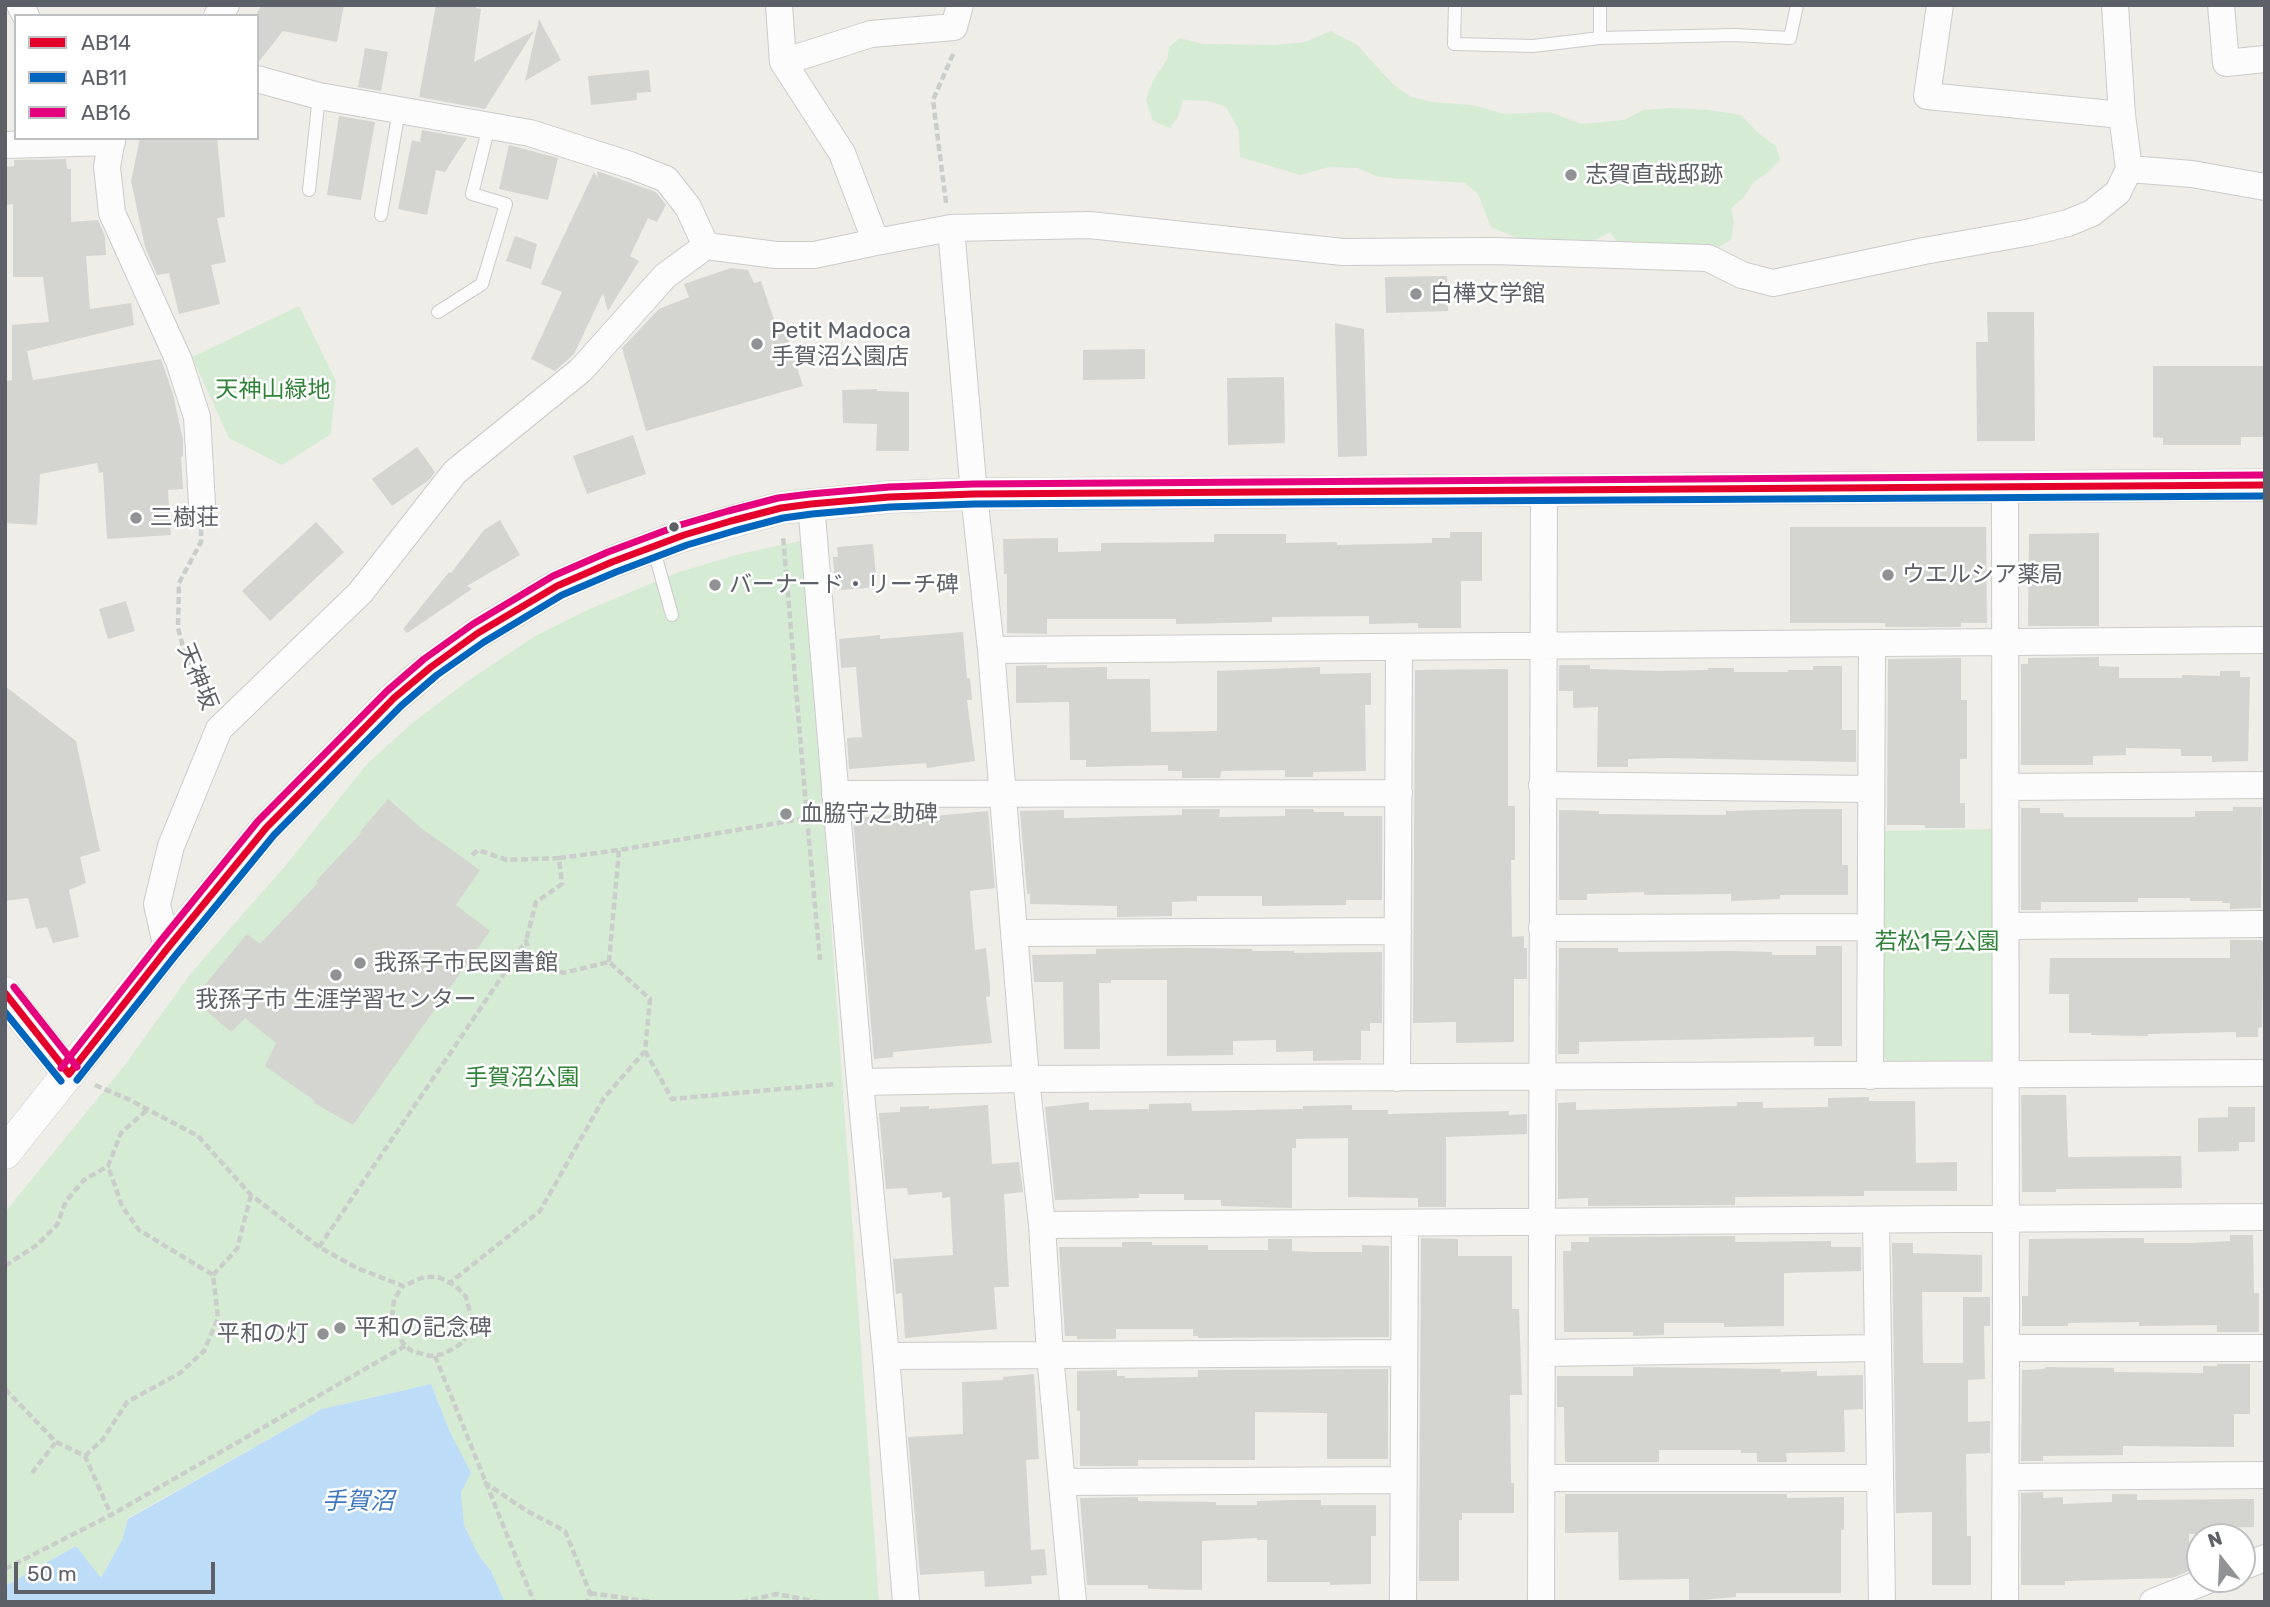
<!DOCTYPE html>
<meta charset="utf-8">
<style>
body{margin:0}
#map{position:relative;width:2270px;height:1607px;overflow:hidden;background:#eeede8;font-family:Rubik,sans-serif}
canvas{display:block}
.frame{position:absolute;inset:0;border:7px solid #5d6167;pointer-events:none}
.legend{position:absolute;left:14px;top:14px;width:245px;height:126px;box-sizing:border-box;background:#fff;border:2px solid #bec0c2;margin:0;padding:9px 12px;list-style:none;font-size:21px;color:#5d6167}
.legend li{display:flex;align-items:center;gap:14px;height:35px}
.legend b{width:35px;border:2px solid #bec0c2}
.north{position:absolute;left:2186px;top:1523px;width:70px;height:70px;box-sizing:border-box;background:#fff;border:2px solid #bec0c2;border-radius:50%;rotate:342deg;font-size:19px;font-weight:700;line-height:28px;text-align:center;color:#5d6167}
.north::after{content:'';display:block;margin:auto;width:24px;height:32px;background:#909294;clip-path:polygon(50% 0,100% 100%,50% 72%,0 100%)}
.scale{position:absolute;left:14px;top:1562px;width:201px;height:32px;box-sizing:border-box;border:4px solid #5d6167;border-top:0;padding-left:9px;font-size:21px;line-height:24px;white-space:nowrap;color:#5d6167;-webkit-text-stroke:5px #fff;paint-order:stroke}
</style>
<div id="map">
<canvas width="2270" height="1607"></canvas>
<div class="frame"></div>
<ul class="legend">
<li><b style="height:9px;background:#e4002b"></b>AB14</li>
<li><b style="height:9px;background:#0065bd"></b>AB11</li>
<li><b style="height:9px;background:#e5007d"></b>AB16</li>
</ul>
<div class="north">N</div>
<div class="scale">50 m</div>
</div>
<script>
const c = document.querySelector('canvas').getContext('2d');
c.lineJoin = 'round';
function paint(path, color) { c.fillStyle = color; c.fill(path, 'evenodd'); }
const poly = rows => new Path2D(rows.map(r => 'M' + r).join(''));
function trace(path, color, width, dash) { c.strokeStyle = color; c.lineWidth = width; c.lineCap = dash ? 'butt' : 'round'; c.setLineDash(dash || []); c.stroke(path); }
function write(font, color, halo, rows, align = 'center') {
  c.font = font + ' Rubik,"Noto Sans JP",sans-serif'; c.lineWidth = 5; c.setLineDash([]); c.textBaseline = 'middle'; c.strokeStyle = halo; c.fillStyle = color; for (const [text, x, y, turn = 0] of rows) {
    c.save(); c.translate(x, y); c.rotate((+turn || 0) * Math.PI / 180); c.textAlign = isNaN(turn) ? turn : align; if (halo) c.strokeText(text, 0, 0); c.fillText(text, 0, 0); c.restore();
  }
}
paint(poly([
 [1331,31,1357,45,1394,85,1411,97,1433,102,1472,105,1504,114,1550,112,1581,124,1624,120,1643,110,1671,108,1709,110,1741,115,1759,134,1776,146,1780,160,1766,174,1755,181,1743,198,1731,208,1734,221,1731,240,1717,248,1702,250,1621,247,1610,232,1597,239,1576,245,1524,241,1491,227,1478,194,1465,183,1378,177,1358,168,1329,167,1300,175,1240,157,1239,131,1226,107,1208,101,1183,100,1178,117,1170,128,1153,121,1146,100,1153,80,1167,60,1169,47,1180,38,1203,44,1274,45,1305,42],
 [299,306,336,381,331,434,282,465,229,438,192,357],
 [804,540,879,1602,505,1602,491,1571,478,1554,464,1525,450,1432,431,1384,322,1409,128,1518,122,1540,101,1579,76,1546,5,1586,5,1212,124,1066,191,973,286,865,367,764,410,725,466,682,535,636,585,611,679,572,740,554],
 [1997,829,1999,1060,1888,1061,1876,1052,1883,831]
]), '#d6ebd4');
paint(poly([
 [431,1384,450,1432,471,1473,461,1492,464,1525,478,1554,491,1571,505,1602,5,1602,5,1586,76,1546,101,1578,122,1540,128,1519,322,1409]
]), '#bcdcf8');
paint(poly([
 [262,5,344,5,337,42,283,31,257,64,257,12],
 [436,5,476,5,476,8,481,9,474,62,534,31,485,109,419,97],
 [539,19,561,60,525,81],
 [365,48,388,52,381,91,358,87],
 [649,70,651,92,637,93,637,100,591,105,588,76],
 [339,116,375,122,361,200,327,195],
 [422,130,467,138,445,172,436,170,427,215,398,209,412,140,420,142],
 [140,138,217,138,225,217,217,218,226,262,211,265,220,304,179,314,169,273,157,275,145,247,131,181],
 [509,145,558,158,548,200,499,189],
 [66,159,67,169,71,169,71,222,98,220,105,236,106,255,86,256,90,309,131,303,134,325,27,351,33,380,161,359,173,394,183,440,183,456,181,457,183,489,168,490,171,535,107,539,103,472,99,473,97,463,40,474,37,525,5,523,5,381,12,380,12,325,49,322,43,277,13,277,13,204,5,205,5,167,14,166,14,160],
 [597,171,656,192,666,205,657,222,648,218,630,256,639,261,608,311,603,293,574,354,555,371,531,359,562,292,541,284,594,172,598,179],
 [515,236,537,244,531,269,506,261],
 [731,268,748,270,754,283,761,281,776,326,783,324,803,386,646,431,622,348,659,309,689,297,684,284],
 [1447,276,1448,311,1386,313,1385,277],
 [1987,312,2034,312,2035,441,1977,441,1976,342,1988,342],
 [1335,323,1364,329,1367,456,1338,457],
 [1145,349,1145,379,1083,380,1083,350],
 [2153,366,2265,366,2265,437,2241,437,2241,445,2163,445,2163,438,2153,437],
 [1284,377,1285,443,1228,445,1227,378],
 [877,389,877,391,909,392,909,451,876,451,877,424,843,423,842,390],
 [633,435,646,474,587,494,573,456],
 [417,447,435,472,430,479,392,506,372,479],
 [500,520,520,555,467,586,472,589,407,633,403,629,449,572,451,573,484,530],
 [316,522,344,552,270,621,242,591],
 [1790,527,1986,527,1987,623,1961,623,1961,627,1885,627,1886,623,1790,623],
 [1450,532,1482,532,1482,581,1461,581,1461,628,1418,628,1418,623,1369,624,1369,616,1272,617,1272,622,1176,624,1176,619,1047,619,1047,634,1007,633,1007,574,1004,574,1003,539,1058,538,1058,552,1101,551,1101,543,1214,542,1214,534,1286,534,1286,543,1337,542,1337,545,1432,543,1432,538,1450,538],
 [2099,533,2099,626,2028,626,2029,534],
 [873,544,877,587,841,590,840,583,835,584,833,557,838,557,837,547],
 [126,601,135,631,108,639,99,609],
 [963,632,967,678,970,678,972,700,967,700,975,761,927,768,926,763,849,769,847,738,862,737,856,667,841,668,839,639,880,635,880,639],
 [2099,657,2099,666,2119,667,2119,678,2182,678,2182,675,2220,676,2220,671,2240,671,2240,677,2250,677,2248,761,2212,762,2212,756,2181,756,2181,749,2126,748,2126,755,2093,756,2093,765,2021,765,2021,664,2028,664,2028,658],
 [1961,658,1961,700,1967,700,1967,759,1960,759,1960,803,1965,803,1965,828,1925,828,1925,825,1887,825,1888,659],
 [1047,665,1047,668,1107,667,1107,679,1150,679,1151,732,1217,731,1217,671,1320,667,1320,674,1371,673,1371,705,1365,705,1366,771,1313,772,1313,777,1285,777,1285,770,1221,771,1220,778,1182,778,1182,771,1168,771,1168,765,1086,767,1086,760,1070,760,1069,702,1016,703,1016,666],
 [1559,665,1590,665,1590,669,1659,671,1708,670,1708,668,1734,668,1734,672,1788,672,1788,670,1813,670,1813,666,1842,666,1842,730,1856,730,1856,762,1666,758,1628,759,1628,767,1597,767,1598,707,1573,708,1573,691,1559,691],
 [1508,669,1508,806,1515,806,1515,860,1511,860,1512,937,1524,936,1524,948,1527,948,1527,979,1514,979,1514,1042,1456,1043,1456,1022,1413,1023,1415,670],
 [5,686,76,741,100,851,80,857,86,883,69,890,79,937,53,943,47,927,36,929,28,898,5,901],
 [388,799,421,828,480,870,456,905,490,931,353,1125,314,1103,315,1101,265,1066,276,1043,245,1018,231,1032,193,999,247,934,260,944,318,883,316,881,361,833,360,832],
 [2233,807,2262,807,2261,908,2230,909,2230,903,2222,903,2222,901,2190,901,2190,898,2138,898,2138,902,2041,902,2041,910,2021,910,2021,808,2040,808,2040,813,2063,813,2064,817,2195,817,2195,811,2233,811],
 [1182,809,1220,809,1219,817,1285,816,1285,809,1313,809,1314,812,1344,812,1344,816,1382,816,1382,900,1346,900,1346,905,1262,906,1262,896,1197,896,1197,901,1172,902,1172,916,1117,917,1117,906,1030,904,1030,894,1027,894,1020,811,1064,810,1064,818,1182,815],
 [1807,809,1842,809,1842,865,1848,865,1848,895,1780,895,1780,899,1731,901,1731,894,1644,895,1644,892,1587,894,1587,900,1559,900,1559,810,1599,811,1599,814,1703,815,1726,815,1726,811],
 [988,811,995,888,970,891,975,950,986,948,990,987,990,996,986,997,992,1043,893,1052,893,1057,874,1059,853,818,892,815,892,820],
 [2230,940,2261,940,2263,942,2262,1027,2258,1028,2258,1037,2236,1037,2236,1032,2148,1034,2148,1036,2091,1035,2091,1033,2069,1033,2069,994,2049,994,2050,958,2230,958],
 [1816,946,1842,946,1842,1046,1814,1046,1814,1037,1579,1042,1579,1054,1558,1054,1559,948,1618,948,1618,952,1734,951,1772,952,1772,955,1816,955],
 [1190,948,1252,949,1252,951,1294,951,1294,953,1382,952,1382,1023,1370,1023,1370,1031,1361,1031,1361,1060,1313,1061,1313,1051,1276,1052,1276,1040,1233,1041,1233,1055,1167,1056,1167,980,1111,980,1111,983,1099,983,1100,1049,1064,1049,1063,982,1034,982,1032,955,1096,954,1096,949],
 [2021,1095,2066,1095,2068,1157,2181,1156,2182,1188,2056,1189,2056,1192,2022,1192],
 [1869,1097,1869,1101,1915,1101,1916,1163,1957,1162,1957,1191,1864,1191,1864,1196,1735,1197,1735,1205,1588,1206,1588,1198,1558,1199,1558,1103,1576,1102,1576,1110,1737,1106,1737,1102,1763,1102,1763,1108,1828,1107,1828,1098],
 [1089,1102,1089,1110,1149,1109,1149,1104,1191,1103,1192,1111,1303,1109,1303,1106,1352,1105,1352,1110,1388,1110,1388,1114,1509,1111,1509,1115,1527,1114,1527,1134,1446,1137,1446,1207,1418,1207,1418,1198,1348,1197,1348,1138,1296,1139,1296,1148,1292,1148,1292,1208,1221,1206,1221,1200,1184,1200,1184,1194,1139,1194,1139,1198,1055,1200,1045,1107],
 [988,1105,992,1164,1019,1162,1023,1192,1004,1194,1009,1287,994,1287,997,1329,905,1338,902,1293,896,1294,893,1259,953,1255,950,1197,942,1198,942,1192,908,1195,907,1188,886,1189,879,1113,900,1112,900,1107,929,1106,929,1109],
 [2228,1107,2255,1107,2255,1142,2239,1142,2239,1151,2198,1152,2198,1118,2228,1117],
 [2230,1235,2253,1235,2254,1293,2259,1293,2259,1332,2217,1332,2217,1325,2139,1326,2139,1322,2068,1323,2068,1326,2022,1326,2022,1296,2028,1296,2029,1239,2144,1238,2144,1243,2191,1243,2230,1241],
 [1735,1236,1735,1242,1831,1241,1831,1247,1861,1247,1861,1271,1784,1273,1784,1326,1724,1327,1724,1323,1664,1323,1664,1335,1633,1336,1633,1332,1564,1332,1563,1251,1571,1251,1571,1242,1589,1242,1589,1237],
 [1421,1238,1458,1239,1458,1256,1512,1256,1512,1309,1519,1309,1522,1395,1510,1395,1511,1483,1514,1483,1514,1513,1462,1513,1462,1520,1459,1520,1459,1581,1419,1581],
 [1268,1239,1292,1239,1292,1251,1315,1252,1362,1252,1362,1245,1389,1246,1389,1337,1198,1338,1198,1336,1193,1336,1193,1329,1116,1329,1116,1339,1077,1339,1077,1336,1065,1336,1059,1247,1122,1247,1122,1242,1152,1242,1152,1245,1208,1245,1208,1250,1268,1250],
 [1892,1243,1913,1243,1913,1253,1982,1255,1982,1292,1922,1292,1923,1363,1963,1363,1963,1297,1990,1297,1990,1326,1984,1326,1985,1379,1968,1380,1968,1422,1990,1421,1990,1453,1966,1454,1967,1536,1971,1536,1971,1585,1932,1585,1932,1512,1896,1513],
 [2217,1364,2250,1364,2250,1414,2234,1414,2234,1447,2123,1446,2123,1455,2043,1456,2043,1461,2021,1461,2022,1370,2045,1369,2045,1367,2114,1368,2114,1372,2203,1373,2203,1366,2217,1366],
 [1633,1367,1781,1369,1781,1372,1817,1371,1817,1376,1863,1375,1863,1409,1844,1410,1845,1452,1786,1453,1787,1462,1757,1462,1757,1453,1741,1453,1741,1450,1659,1450,1659,1462,1565,1462,1564,1407,1557,1407,1557,1376,1633,1376],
 [1388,1369,1388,1459,1327,1459,1327,1413,1255,1412,1255,1460,1138,1460,1138,1466,1080,1466,1080,1411,1077,1411,1077,1371,1117,1370,1117,1376,1125,1376,1125,1378,1198,1377,1198,1370],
 [1034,1374,1039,1459,1026,1460,1031,1550,1045,1549,1047,1575,1031,1576,1032,1584,985,1587,984,1571,920,1575,908,1437,963,1434,962,1382,1003,1380,1003,1377],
 [2043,1492,2043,1498,2063,1497,2063,1504,2112,1502,2112,1494,2137,1494,2137,1500,2254,1499,2254,1527,2204,1528,2204,1534,2189,1534,2189,1571,2172,1578,2065,1581,2065,1585,2021,1585,2021,1493],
 [1565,1494,1787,1494,1787,1498,1844,1497,1844,1530,1841,1530,1841,1593,1736,1593,1736,1597,1689,1601,1689,1579,1619,1580,1618,1532,1565,1533],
 [1138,1497,1138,1501,1216,1502,1216,1505,1257,1505,1257,1501,1293,1500,1321,1500,1321,1505,1376,1505,1376,1536,1371,1536,1371,1584,1330,1585,1330,1582,1267,1582,1267,1540,1257,1540,1257,1538,1202,1541,1202,1590,1148,1589,1148,1585,1087,1585,1080,1498]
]), '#d4d4d1');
const service = poly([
 [1455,5,1454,44,1533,46,1600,38,1735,35,1790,38,1797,5],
 [1600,5,1600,38],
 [309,190,319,96],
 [381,215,399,110],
 [438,312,482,284,506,204,472,194,489,126],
 [653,547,672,615]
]);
const minor = poly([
 [20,5,26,16],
 [779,5,783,62,842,153,876,242,951,228,974,494,991,650,2265,640],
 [1940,5,1927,96,2122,115],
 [2115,5,2122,115,2129,169],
 [2221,5,2226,63,2265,59],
 [217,16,226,5],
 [783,62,871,34,954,27,960,5],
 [257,79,319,96,530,133,630,165,666,179,688,207,706,246],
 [112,138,107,167,112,213,179,361,197,417,202,504],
 [5,145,112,142],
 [951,228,1089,225,1343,252,1494,251,1708,258,1742,275,1773,283,1924,251,2031,232,2068,223,2092,213,2118,192,2129,169,2192,174,2265,187],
 [2005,486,2006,1348],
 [811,504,860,1082,886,1356,906,1602],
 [991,650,1026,1079,1042,1225,2265,1217],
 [1542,785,1871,789],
 [2006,787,2265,785],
 [835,794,1399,793],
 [2007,926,2265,924],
 [1542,928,1871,927],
 [1014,933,1398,931],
 [167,949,157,904,171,846,219,729,360,593,455,472,581,370,665,276,706,246,776,255,814,255,876,242],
 [1870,1076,1872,644],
 [1397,1078,1399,648],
 [860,1082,1026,1079,2265,1073],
 [1876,1221,1882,1602],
 [1042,1225,1050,1355,1073,1602],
 [1542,1353,1878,1348],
 [886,1356,1404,1353],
 [2006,1477,2265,1475],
 [1542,1478,1880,1478],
 [1062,1482,1403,1480],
 [2242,1567,2265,1558],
 [1403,1602,1405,1223],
 [1541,1602,1544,489],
 [2005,1602,2006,1348,2265,1348],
 [2153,1602,2211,1579]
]);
const tertiary = poly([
 [5,993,18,1012,69,1074],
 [5,1153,167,949,266,828,394,698,431,667,478,633,557,586,612,562,684,535,781,508,889,497,974,494,2265,485]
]);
trace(service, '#cbcbca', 14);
trace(minor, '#cbcbca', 28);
trace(tertiary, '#cbcbca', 33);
trace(poly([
 [946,203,933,100,954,52],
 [201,529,201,542,179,583,178,628,186,658,208,705],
 [807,818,820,960],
 [472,855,478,850,507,860,559,858,562,884,536,902,526,941],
 [559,858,619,850,807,818,783,536],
 [609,962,619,850],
 [645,1051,672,1099,836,1084],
 [95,1085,128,1099,198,1136,251,1195,319,1247,357,1268,403,1286,424,1277,438,1277,456,1286,466,1297,471,1316,468,1333,462,1343,444,1354,430,1356,412,1351,405,1346,396,1333,392,1319,394,1299,403,1286],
 [319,1247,526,941,532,961,563,973,609,962,650,999,645,1051,604,1098,540,1211,451,1282],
 [5,1266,37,1245,57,1225,66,1201,84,1180,108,1166,121,1133,147,1110],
 [213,1275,237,1249,251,1195],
 [435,1356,534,1602],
 [5,1389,56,1442,85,1456,111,1515],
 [85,1456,103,1439,127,1402,180,1373,204,1351,218,1318,213,1275,139,1230,122,1206,108,1166],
 [32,1473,56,1442],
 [484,1482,527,1511,565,1531,590,1593,587,1602],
 [5,1569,111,1515,405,1346],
 [590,1593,652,1602],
 [741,1602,777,1594,818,1602]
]), '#cacecb', 4.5, [7, 3.5]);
trace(service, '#fcfcfc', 12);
trace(minor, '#fcfcfc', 26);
trace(tertiary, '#fcfcfc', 32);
trace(poly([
 [5,993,69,1074],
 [69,1074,167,949,266,828,394,698,431,667,478,633,557,586,612,562,684,535,731,521,781,508,811,504,889,497,974,494,2265,485]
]), '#e4002b', 7);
trace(poly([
 [5,1012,61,1081],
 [77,1080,175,956,274,835,401,706,437,675,484,642,562,595,616,572,687,545,734,531,783,518,812,514,890,507,974,504,2265,496]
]), '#0065bd', 7);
trace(poly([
 [14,987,77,1067],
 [61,1068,159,943,258,821,387,691,424,659,473,624,553,576,608,552,680,525,728,511,778,498,810,494,889,487,974,484,2265,475]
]), '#e5007d', 7);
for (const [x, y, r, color] of [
 [1571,175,7,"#909294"],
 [1416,294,7,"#909294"],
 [757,344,7,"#909294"],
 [136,518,7,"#909294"],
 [674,527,6,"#5d6167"],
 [1888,575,7,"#909294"],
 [715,585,7,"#909294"],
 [786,814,7,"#909294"],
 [360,963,7,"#909294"],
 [336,975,7,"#909294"],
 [340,1328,7,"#909294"],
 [323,1334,7,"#909294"]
]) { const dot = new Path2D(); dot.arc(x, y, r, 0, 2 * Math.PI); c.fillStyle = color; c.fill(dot); trace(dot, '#fff', 2.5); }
write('23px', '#5d6167', '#fff', [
 ["志賀直哉邸跡",1585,175],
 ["白樺文学館",1430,294],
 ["Petit Madoca",771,331],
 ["手賀沼公園店",771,357],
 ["三樹荘",150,518],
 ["ウエルシア薬局",1902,575],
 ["バーナード・リーチ碑",729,585],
 ["血脇守之助碑",800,814],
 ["我孫子市民図書館",374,963],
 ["我孫子市 生涯学習センター",336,1000,"center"],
 ["平和の記念碑",354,1328],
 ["平和の灯",309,1334,"right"]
], 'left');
write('23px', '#308339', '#fff', [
 ["天神山緑地",273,390],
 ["若松1号公園",1937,942],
 ["手賀沼公園",522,1078]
]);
write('23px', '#5d6167', '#fff', [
 ["天神坂",197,677,68]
]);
write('italic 24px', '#4078c0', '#fff', [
 ["手賀沼",358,1502]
]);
</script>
